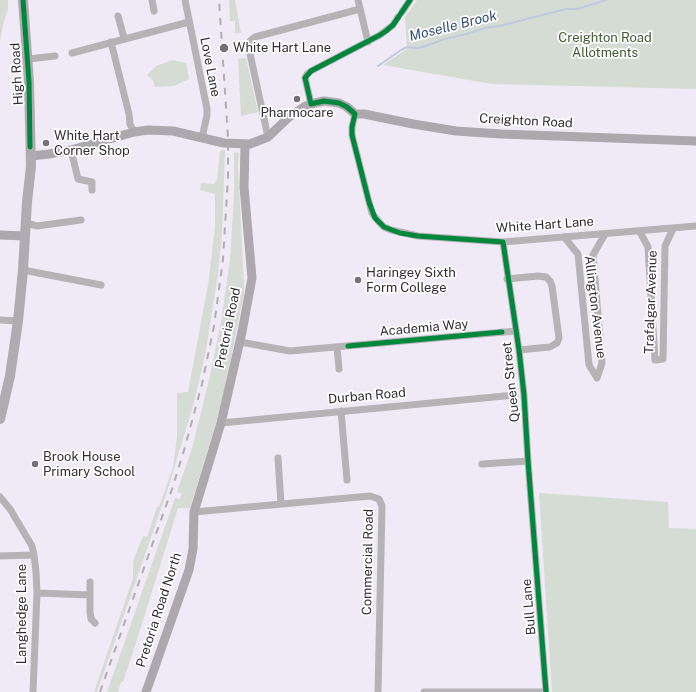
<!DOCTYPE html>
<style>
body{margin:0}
canvas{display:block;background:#f0e9f6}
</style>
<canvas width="696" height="692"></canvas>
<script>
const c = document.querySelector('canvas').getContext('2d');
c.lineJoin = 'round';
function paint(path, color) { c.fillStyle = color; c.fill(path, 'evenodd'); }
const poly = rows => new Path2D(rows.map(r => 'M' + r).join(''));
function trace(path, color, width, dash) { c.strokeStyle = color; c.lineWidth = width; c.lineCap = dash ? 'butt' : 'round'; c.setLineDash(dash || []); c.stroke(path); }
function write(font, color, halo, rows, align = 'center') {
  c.font = font + ' "Public Sans",sans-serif'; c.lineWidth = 3.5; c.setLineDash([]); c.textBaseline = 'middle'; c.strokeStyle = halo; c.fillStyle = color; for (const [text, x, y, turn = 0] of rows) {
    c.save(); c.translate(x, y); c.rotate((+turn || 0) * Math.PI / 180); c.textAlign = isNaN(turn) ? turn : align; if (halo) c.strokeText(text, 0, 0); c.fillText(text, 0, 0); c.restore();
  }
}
paint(poly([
 [0,0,8,0,8,9,3,25,0,42],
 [229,0,235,0,241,33,235,33,235,21,230,21],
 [417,0,696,0,696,89,492,84,383,65,407,49,405,17],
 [246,58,258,112,241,116,238,59],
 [172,60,186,63,189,79,174,86,155,87,153,80,147,75,156,66],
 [225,150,222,234,218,274,206,350,195,399,167,492,97,692,94,692,133,578,133,561,143,536,147,537,157,507,159,507,173,467,177,437,177,393,188,392,208,285,215,228,215,194,200,190,201,183,214,184,217,180,220,151],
 [234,152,239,153,238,166,244,284,244,294,221,407,190,508,178,508,136,643,123,682,121,682,118,692,107,692,175,498,180,499,182,493,177,492,193,445,209,380,221,322,230,260,234,195],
 [539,493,668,502,669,528,696,529,696,692,552,692]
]), '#d5dcd3');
trace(poly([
 [378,66,401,50,407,47,418,48,426,46,444,39,467,34,485,28,500,26,566,9,577,9,606,0]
]), '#c0cadf', 2);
trace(poly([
 [152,0,154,11],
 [185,0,207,109,207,115,202,138],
 [358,0,368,42],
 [402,12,410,0],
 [118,16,124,38],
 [111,42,129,114,130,124,134,132],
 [72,53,189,22],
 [28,59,55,56],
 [311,104,306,82,305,78,307,74,311,71,380,35,393,25,398,17],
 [355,114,352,127,352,135,369,202,372,213,379,222,384,227,391,230,418,236,503,242,696,226],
 [268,137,249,49,250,41,255,37,360,9],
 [71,150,78,179,92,182,92,190],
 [26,223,37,226,81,220],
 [640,232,648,247,655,360,663,359,665,246,673,229],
 [564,237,578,254,589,365,597,378,602,363,593,255,605,234],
 [503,242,519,350,524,395,528,461,546,692],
 [23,270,101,285],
 [507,279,538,276,546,277,550,281,552,286,559,338,557,343,550,347,519,350],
 [0,320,18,321],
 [240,342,290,351,516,331],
 [337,347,339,369],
 [341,411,347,480],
 [221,423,515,395],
 [278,458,281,504],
 [482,464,528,461],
 [0,497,10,509,32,546,34,555,36,572,37,593,33,692],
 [194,512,370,496,379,499,382,506,378,692],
 [0,556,34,555],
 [90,582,90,612,91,619,95,623],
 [37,593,90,595],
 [424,692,546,692]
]), '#b6b3b7', 7);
trace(poly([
 [31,156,49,154,71,150,134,132,148,130,173,131,224,143,250,144,268,137,289,117,304,107,311,104,324,101,339,103,347,107,355,114,364,114,413,124,456,131,501,134,696,141],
 [0,235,25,236],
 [146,692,189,570,193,549,194,512,221,423,242,332,252,278,244,187,245,145]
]), '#aca8ad', 9);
trace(poly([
 [0,419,10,376,18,321,23,270,27,202,31,166,29,82,23,0]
]), '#afabb1', 10);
trace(poly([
 [100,692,173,486,185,447,202,384,214,326,223,259,228,177,228,138,219,0]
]), '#b0adb2', 2, [7, 7]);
trace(poly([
 [23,0,29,82,30,147],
 [410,0,393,25,386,31,380,35,311,71,305,78,306,82,311,104,324,101,339,103,347,107,355,114,352,127,352,135,369,202,375,218,384,227,400,233,418,236,503,242,519,350,524,395,528,461,546,692],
 [348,346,502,332]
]), '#00873e', 5);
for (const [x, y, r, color] of [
 [224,48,5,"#756f79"],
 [297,99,4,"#756f79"],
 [46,143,4,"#756f79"],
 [358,280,4,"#756f79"],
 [35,464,4,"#756f79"]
]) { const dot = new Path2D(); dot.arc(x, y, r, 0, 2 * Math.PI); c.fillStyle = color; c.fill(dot); trace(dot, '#fff', 1.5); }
write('13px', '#415b33', '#fff', [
 ["Creighton Road",605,38],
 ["Allotments",605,53]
]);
write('13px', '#332e36', '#fff', [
 ["White Hart Lane",233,48],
 ["Pharmocare",297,113,"center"],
 ["White Hart",54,136],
 ["Corner Shop",54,151],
 ["Haringey Sixth",366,273],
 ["Form College",366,288],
 ["Brook House",43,457],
 ["Primary School",43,472]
], 'left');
write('13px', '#332e36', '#fff', [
 ["Love Lane",210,67,79],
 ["High Road",17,74,-93],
 ["Creighton Road",526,121,3],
 ["White Hart Lane",545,225,-4],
 ["Trafalgar Avenue",651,302,-88],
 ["Allington Avenue",595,307,83],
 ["Pretoria Road",228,328,-78],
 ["Academia Way",424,328,-5],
 ["Queen Street",511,382,-96],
 ["Durban Road",367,396,-5],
 ["Commercial Road",368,562,-89],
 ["Bull Lane",529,607,-95],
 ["Pretoria Road North",159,610,-72],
 ["Langhedge Lane",22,614,-90]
]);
write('italic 14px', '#355075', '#fff', [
 ["Moselle Brook",453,26,-14]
]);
</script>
